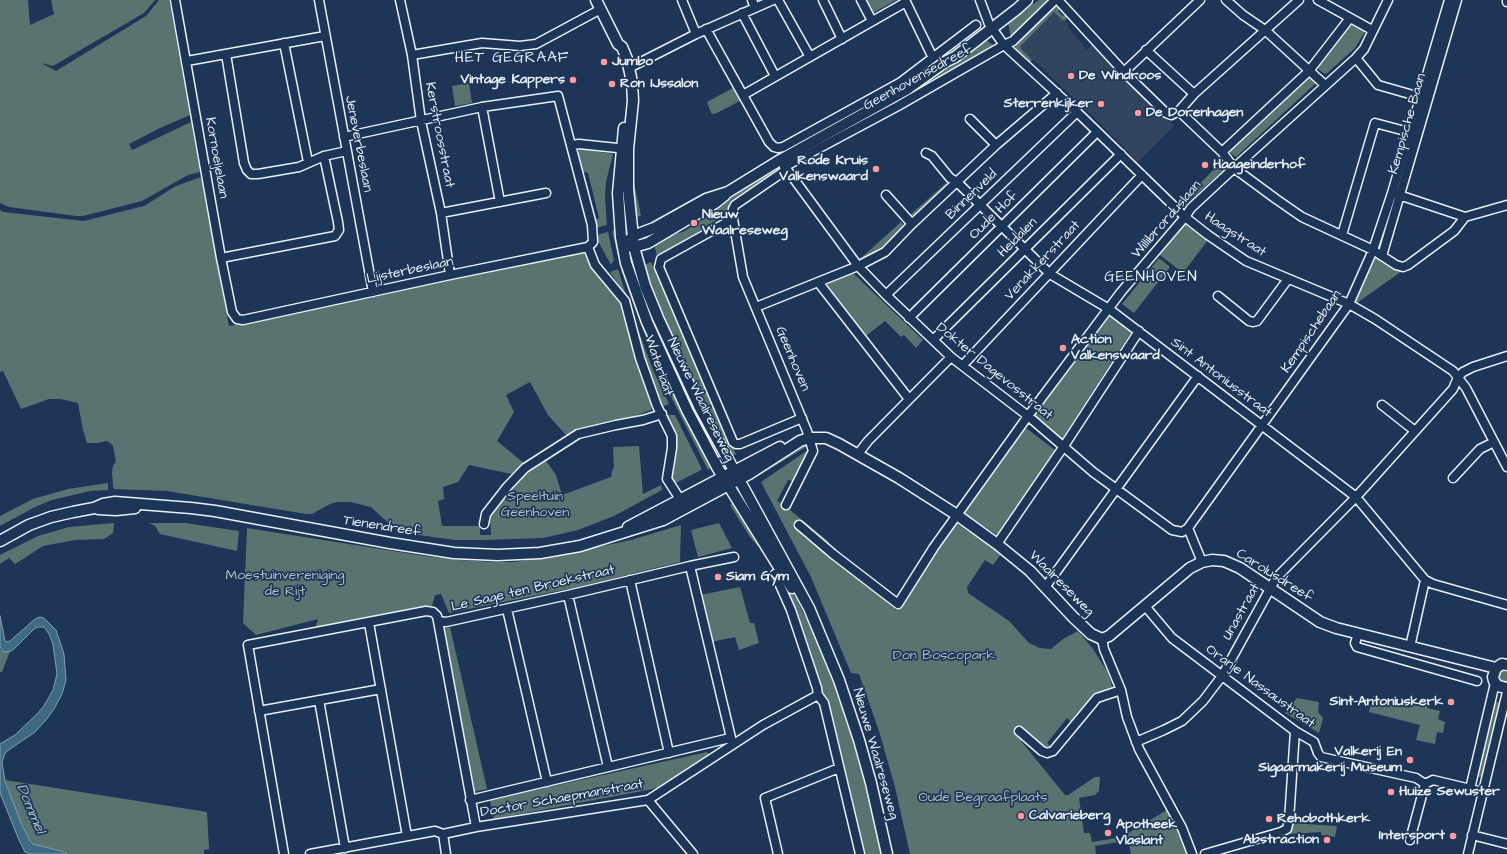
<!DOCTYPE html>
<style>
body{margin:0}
canvas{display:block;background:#1d3557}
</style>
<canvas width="1507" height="854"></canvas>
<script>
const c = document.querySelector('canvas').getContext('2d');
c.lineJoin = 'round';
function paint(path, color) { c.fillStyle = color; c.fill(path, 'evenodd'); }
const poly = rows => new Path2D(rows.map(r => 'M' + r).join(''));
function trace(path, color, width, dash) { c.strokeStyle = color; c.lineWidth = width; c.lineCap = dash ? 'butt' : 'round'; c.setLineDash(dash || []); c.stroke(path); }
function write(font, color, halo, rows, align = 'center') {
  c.font = font + ' "Architects Daughter",sans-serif'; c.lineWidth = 3.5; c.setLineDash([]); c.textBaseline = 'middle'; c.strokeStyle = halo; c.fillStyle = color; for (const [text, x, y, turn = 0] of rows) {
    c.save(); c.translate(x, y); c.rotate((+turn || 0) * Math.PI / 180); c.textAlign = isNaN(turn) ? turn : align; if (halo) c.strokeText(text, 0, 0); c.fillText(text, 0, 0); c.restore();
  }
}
paint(poly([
 [1054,12,1062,20,1065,20,1068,23,1068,27,1087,50,1093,44,1174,126,1138,162,1101,124,1035,61,1032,60,1020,49,1020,47]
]), '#33455e');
paint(poly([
 [0,0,28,0,30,25,54,14,51,0,155,0,144,13,53,66,41,63,56,71,146,16,159,0,169,0,190,115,160,128,129,144,132,150,191,122,200,172,188,175,142,201,83,216,76,216,9,207,0,203],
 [865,0,896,0,873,13],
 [1039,0,1048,0,1011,38,1008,23,1018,14],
 [1056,4,1060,9,1058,11,1063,16,1067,13,1069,16,1065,20,1062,20,1054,12,1020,47,1021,49,1032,60,1030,63,1014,48],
 [1351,23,1366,30,1355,48,1326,74,1323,73,1316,67,1347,25],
 [985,39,994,46,992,50,909,95,908,93,942,71],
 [1310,75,1317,82,1236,157,1228,151],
 [469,83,472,103,455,106,452,86],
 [733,88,740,101,717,113,713,114,711,113,707,102],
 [580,149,613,154,606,182,605,198,607,225,595,228,594,220,599,218,588,173,581,171,577,154],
 [1223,160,1230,164,1185,205,1183,201],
 [770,170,771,174,769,177,731,201,729,205,729,214,713,222,695,234,657,256,654,244,673,234,683,232,697,223],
 [632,172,641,216,634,217],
 [201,177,229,326,375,297,586,248,619,299,640,374,652,403,651,410,635,416,576,431,566,435,548,415,530,382,506,395,514,412,497,441,525,464,511,474,469,465,458,482,443,487,444,499,438,501,442,526,480,526,480,535,491,535,490,517,520,478,546,461,556,475,562,495,611,477,613,468,614,468,613,447,639,446,643,494,661,485,662,490,614,516,578,530,543,538,485,540,455,540,404,533,395,529,371,507,350,502,337,502,330,504,312,514,306,514,167,491,114,489,113,486,112,472,113,466,116,461,113,446,109,442,106,441,98,443,87,443,83,430,78,403,61,399,49,399,21,409,3,371,0,372,0,210,3,212,84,221,144,206,176,186],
 [946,183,948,185,912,219,909,216],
 [901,222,905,226,879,254,863,261,861,258],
 [1185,222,1208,240,1183,273,1160,255],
 [616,229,622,260,619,261,612,231],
 [608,232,614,260,611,265,598,241,597,235],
 [1374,257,1402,271,1357,303,1355,301,1355,299],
 [1159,258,1170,267,1134,313,1122,304],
 [651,262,701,379,736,454,732,457,715,429,676,351,644,265],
 [618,269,631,311,653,370,669,404,661,407,651,386,627,304,623,291,610,272],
 [624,269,666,378,682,413,712,468,708,470,663,381,635,309,621,270],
 [851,273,854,274,923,340,916,348,904,335,901,337,885,321,866,336,825,283],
 [1111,313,1133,329,1062,439,1034,417],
 [669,415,675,415,701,467,701,470,672,485,669,478,672,460,665,416],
 [1026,428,1055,450,1000,533,997,535,964,513],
 [811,444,758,476,755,472,798,448],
 [808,450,795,482,788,480,777,501,791,508,790,510,828,541,830,548,826,551,825,554,866,584,896,610,956,523,1001,554,993,565,985,560,967,587,968,593,1009,621,1029,643,1040,648,1051,649,1063,639,1078,631,1093,649,1108,673,1113,689,1095,693,1071,722,1067,718,1047,743,1050,746,1046,748,1025,733,1021,741,1065,795,1068,795,1095,777,1100,777,1099,791,1095,795,1079,798,1084,833,1090,833,1092,842,1117,838,1118,842,1095,846,1096,854,910,854,895,787,879,731,859,674,851,673,811,577,761,482],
 [108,483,108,490,90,491,52,500,35,507,0,526,0,516,33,499,68,489],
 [735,501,797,600,823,654,854,739,882,854,862,854,823,695,795,609,786,586,776,567,750,537,730,505],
 [114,523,113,533,104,539,75,540,43,546,15,564,9,558,0,564,0,555,38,536,69,527],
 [149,523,185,523,239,531,237,551,160,534,155,526],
 [719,523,732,548,698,557,691,530],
 [681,525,680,562,578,587,449,613,441,594,435,595,432,606,315,629,318,619,256,635,243,623,247,528,425,556,459,560,494,562,514,562,556,556,631,540],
 [740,587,750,623,754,623,759,643,739,650,735,637,711,642,700,595],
 [450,627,487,789,473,792,443,629],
 [0,647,1,650,7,652,10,651,2,672,0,672],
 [1503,670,1507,670,1507,682,1502,682,1498,679,1499,672],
 [1373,696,1406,704,1405,706,1409,708,1412,704,1415,705,1419,703,1428,705,1427,708,1440,711,1438,719,1445,722,1443,733,1437,732,1435,744,1416,740,1420,725,1369,712],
 [1297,698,1319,702,1318,712,1323,718,1319,733,1285,713],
 [1493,701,1502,703,1484,778,1475,776],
 [707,752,710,755,662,786,653,789,494,819,490,800],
 [5,780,207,812,209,849,204,850,204,854,67,854,61,851,33,844,30,841,21,823],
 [1167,810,1181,836,1187,854,1131,854,1127,834,1124,837,1123,833,1130,832],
 [1292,823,1337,826,1335,837,1321,835,1321,832,1290,834]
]), '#597370');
const water = poly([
 [0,616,5,641,6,642,10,641,35,619,40,617,44,618,56,630,64,654,66,680,62,694,54,709,46,720,35,732,10,749,5,753,2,762,5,781,21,823,30,841,33,844,61,851,67,854,31,854,25,852,19,840,0,793,0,744,15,735,38,713,44,706,53,690,57,674,53,644,49,634,44,627,38,627,34,629,15,648,11,651,4,652,0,647,0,616]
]);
paint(water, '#3e6a82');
trace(water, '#82a0b1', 1);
const minor = poly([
 [175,0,221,258,232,312,237,319,243,320,450,275,588,247],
 [319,0,373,292],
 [400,0,412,55,421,121,441,213,450,275],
 [682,0,696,34],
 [752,0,755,8],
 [778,0,810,57],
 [823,0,842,39],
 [861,0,872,21],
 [905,0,933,58],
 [980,0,989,24,1004,45,1077,112,1185,217,1208,235,1246,261,1349,304,1375,319,1453,371,1466,388,1507,467],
 [1058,0,1124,72,1166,113,1171,115,1179,111,1194,94,1299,0],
 [1226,0,1243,15,1265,30,1325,85],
 [1318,0,1372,30],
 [1507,0,1507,2],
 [742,13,775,76],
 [706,29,769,142,774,147,778,148,783,147,901,82,976,25],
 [284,43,308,162],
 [1146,50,1194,94],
 [226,54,244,163,247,170,251,174,258,174,299,167,324,156,347,151],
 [412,55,482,43,520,46,536,44,601,9],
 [1356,58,1378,85,1420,97],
 [187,61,325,36],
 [633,66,696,34,773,0],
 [1124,72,1200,0],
 [743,95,906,2],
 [482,107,500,202],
 [1179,111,1222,152,1234,168,1276,199,1302,217,1373,250,1396,265,1403,267,1408,265,1454,231,1465,217,1507,205],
 [970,119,996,145],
 [344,137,482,107,558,96,592,225,593,242,588,247],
 [572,145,579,144,627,149],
 [1222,152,1309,71,1350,18],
 [926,153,932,156,950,178,957,182,1050,274,1109,309,1356,497,1425,580,1433,584,1507,605],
 [780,160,858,266,886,295,951,357,1028,416,1093,472,1172,530,1182,532,1188,528],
 [784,167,898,106,1004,45,1013,41,1055,0],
 [1396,194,1465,217],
 [886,195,912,224],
 [441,213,546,193],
 [733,219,661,259,659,267,733,442,736,444,740,444,802,418],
 [1342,235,1375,123,1409,132],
 [588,247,595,265,625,301,640,358,657,406,672,436,672,448,667,479,680,499],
 [1382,256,1457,0],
 [221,258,335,236,339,230,338,222,324,156],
 [818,282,909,399],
 [886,295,1077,112],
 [1218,296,1249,321,1253,322,1257,321,1288,279],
 [756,307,858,266,885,252,912,224,996,145,1057,93],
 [909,318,1097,132],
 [933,340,1121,154],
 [963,365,1142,175],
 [1382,405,1415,431],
 [858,454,868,441,951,357],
 [1453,478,1480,449,1494,442],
 [786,505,813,451,807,431,743,277,733,219,733,209,735,205,786,170],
 [484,524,486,514,507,487,525,468,578,434,616,425,643,420,662,414],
 [799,525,833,554,898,604,934,547,1028,416,1121,292,1185,217,1191,208,1234,168,1356,58,1364,49,1388,0],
 [997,544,1064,446,1139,331],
 [1202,562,1188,528,1349,304,1373,250,1392,193,1449,0],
 [690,566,732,742],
 [775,574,791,610,817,688,818,695,824,703,860,854],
 [630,580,669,753],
 [1046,586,1198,376],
 [568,595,608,767],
 [1145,606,1172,638,1295,731,1314,742,1318,753,1321,757,1416,778,1425,784,1433,780,1483,792],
 [507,609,547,782],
 [438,621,476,827],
 [369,623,407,836],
 [1358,634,1355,643,1357,647,1477,681],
 [1102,639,1104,649,1121,690,1127,717,1139,749,1182,828,1192,854],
 [1410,647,1425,580],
 [319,700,345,848],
 [259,711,381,689],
 [1019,731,1042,751,1047,753,1053,751,1097,698,1121,690],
 [1136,742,1164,730,1182,721,1203,701,1222,676,1276,578,1356,497,1453,389,1458,377,1463,372,1473,367,1507,356],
 [1470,789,1495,683],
 [470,800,730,738],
 [648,800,693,854],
 [443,834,446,854],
 [1472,835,1507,844],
 [1410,840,1425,784],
 [284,854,248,645,426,611,433,612,437,616,438,621,446,622,568,595,690,566,734,557],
 [310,854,435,831,443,834,476,827,648,800,763,725,818,695],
 [778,854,765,798,839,768],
 [1205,854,1281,832,1287,829,1289,820,1295,731],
 [1468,854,1507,692]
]);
const tertiary = poly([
 [596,0,618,44,622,47,627,59,632,82,633,101,628,149,628,189,634,247,645,286,658,318,699,406,809,608,839,680,859,740,871,783,887,854],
 [624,128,618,193,621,237,626,263,647,322,687,410,717,467,792,588],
 [629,240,633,236,654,228,706,199,728,192,780,160,906,90,945,62,955,57,1017,9,1027,0],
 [628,246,634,247,648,243,715,203,725,195],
 [98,509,116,510,135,508],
 [628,527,780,447],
 [0,541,29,525,51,517,73,512,94,508,103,504,115,502,191,508,215,511,390,543,454,553,498,555,540,553,580,546,663,520,749,474,800,441,809,438,826,438,839,444,899,478,957,515,997,544,1030,571,1073,617,1091,634,1102,639,1109,636,1190,568,1202,562,1212,560,1224,561,1240,568,1320,622,1336,628,1496,668],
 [1507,665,1502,664,1496,668,1493,677,1494,681,1498,686,1507,688]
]);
trace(minor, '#e8f1f8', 11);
trace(tertiary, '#e8f1f8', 13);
trace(minor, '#1d3557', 8);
trace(tertiary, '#1d3557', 10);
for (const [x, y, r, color] of [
 [604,62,4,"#ff9aa2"],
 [1071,76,4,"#ff9aa2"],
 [573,80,4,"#ff9aa2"],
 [612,84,4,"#ff9aa2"],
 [1101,104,4,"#ff9aa2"],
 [1138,113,4,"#ff9aa2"],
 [1205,165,4,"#ff9aa2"],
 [876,169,4,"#ff9aa2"],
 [694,223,4,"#ff9aa2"],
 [1063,348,4,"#ff9aa2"],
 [718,577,4,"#ff9aa2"],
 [1451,702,4,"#ff9aa2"],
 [1410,760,4,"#ff9aa2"],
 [1391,792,4,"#ff9aa2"],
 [1021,816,4,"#ff9aa2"],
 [1269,819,4,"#ff9aa2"],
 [1108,833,4,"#ff9aa2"],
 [1453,836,4,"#ff9aa2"],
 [1327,840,4,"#ff9aa2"]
]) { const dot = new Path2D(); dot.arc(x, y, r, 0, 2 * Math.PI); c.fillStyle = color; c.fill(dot); trace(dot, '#1d3557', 1.5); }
write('bold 14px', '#e8f1f8', '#1d3557', [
 ["Jumbo",612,62],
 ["De Windroos",1079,76],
 ["Vintage Kappers",565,80,"right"],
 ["Ron IJssalon",620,84],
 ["Sterrenkijker",1093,104,"right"],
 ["De Dorenhagen",1146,113],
 ["Rode Kruis",868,161,"right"],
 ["Valkenswaard",868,177,"right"],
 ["Haageinderhof",1213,165],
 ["Nieuw",702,215],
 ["Waalreseweg",702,231],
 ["Action",1071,340],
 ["Valkenswaard",1071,356],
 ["Siam Gym",726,577],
 ["Sint-Antoniuskerk",1443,702,"right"],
 ["Valkerij En",1402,752,"right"],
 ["Sigaarmakerij Museum",1402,768,"right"],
 ["Huize Sewuster",1399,792],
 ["Calvarieberg",1029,816],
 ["Rehobothkerk",1277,819],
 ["Apotheek",1116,825],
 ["Vlaslant",1116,841],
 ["Intersport",1445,836,"right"],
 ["Abstraction",1319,840,"right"]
], 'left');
write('14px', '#e8f1f8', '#1d3557', [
 ["Geenhovensedreef",918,78,-29],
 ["Kempische Baan",1408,124,-74],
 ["Kerstroosstraat",439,135,79],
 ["Jeneverbeslaan",358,144,79],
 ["Kornoeljelaan",216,158,80],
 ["Binnenveld",972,195,-44],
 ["Oude Hof",994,216,-45],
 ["Willibrorduslaan",1167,220,-49],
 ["Haagstraat",1235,235,33],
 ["Heidalen",1018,238,-45],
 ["Venakkerstraat",1043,261,-47],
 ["Lijsterbeslaan",410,271,-12],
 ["Kempischebaan",1312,332,-56],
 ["Geenhoven",792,359,67],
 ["Waterlaat",658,366,71],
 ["Dokter Dagevosstraat",994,372,39],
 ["Sint Antoniusstraat",1221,378,37],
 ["Nieuwe Waalreseweg",700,400,64],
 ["Tienendreef",382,527,9],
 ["Carolusdreef",1274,576,32],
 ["Waalreseweg",1061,584,45],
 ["Le Sage ten Broekstraat",533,589,-13],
 ["Unastraat",1242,612,-61],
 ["Oranje Nassaustraat",1260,687,36],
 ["Nieuwe Waalreseweg",875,754,74],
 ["Doctor Schaepmanstraat",562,799,-10]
]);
write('14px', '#afbfc2', '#1d3557', [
 ["Speeltuin",535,497],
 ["Geenhoven",535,513],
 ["Moestuinvereniging",285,576],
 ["de Rijt",285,592],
 ["Don Boscopark",944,656],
 ["Oude Begraafplaats",983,798]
]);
c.letterSpacing = '1px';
write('15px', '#e8f1f8', '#1d3557', [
 ["HET GEGRAAF",512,59],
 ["GEENHOVEN",1151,278]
]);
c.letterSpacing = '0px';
write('italic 15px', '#acc2cf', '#1d3557', [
 ["Dommel",30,809,67]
]);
</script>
